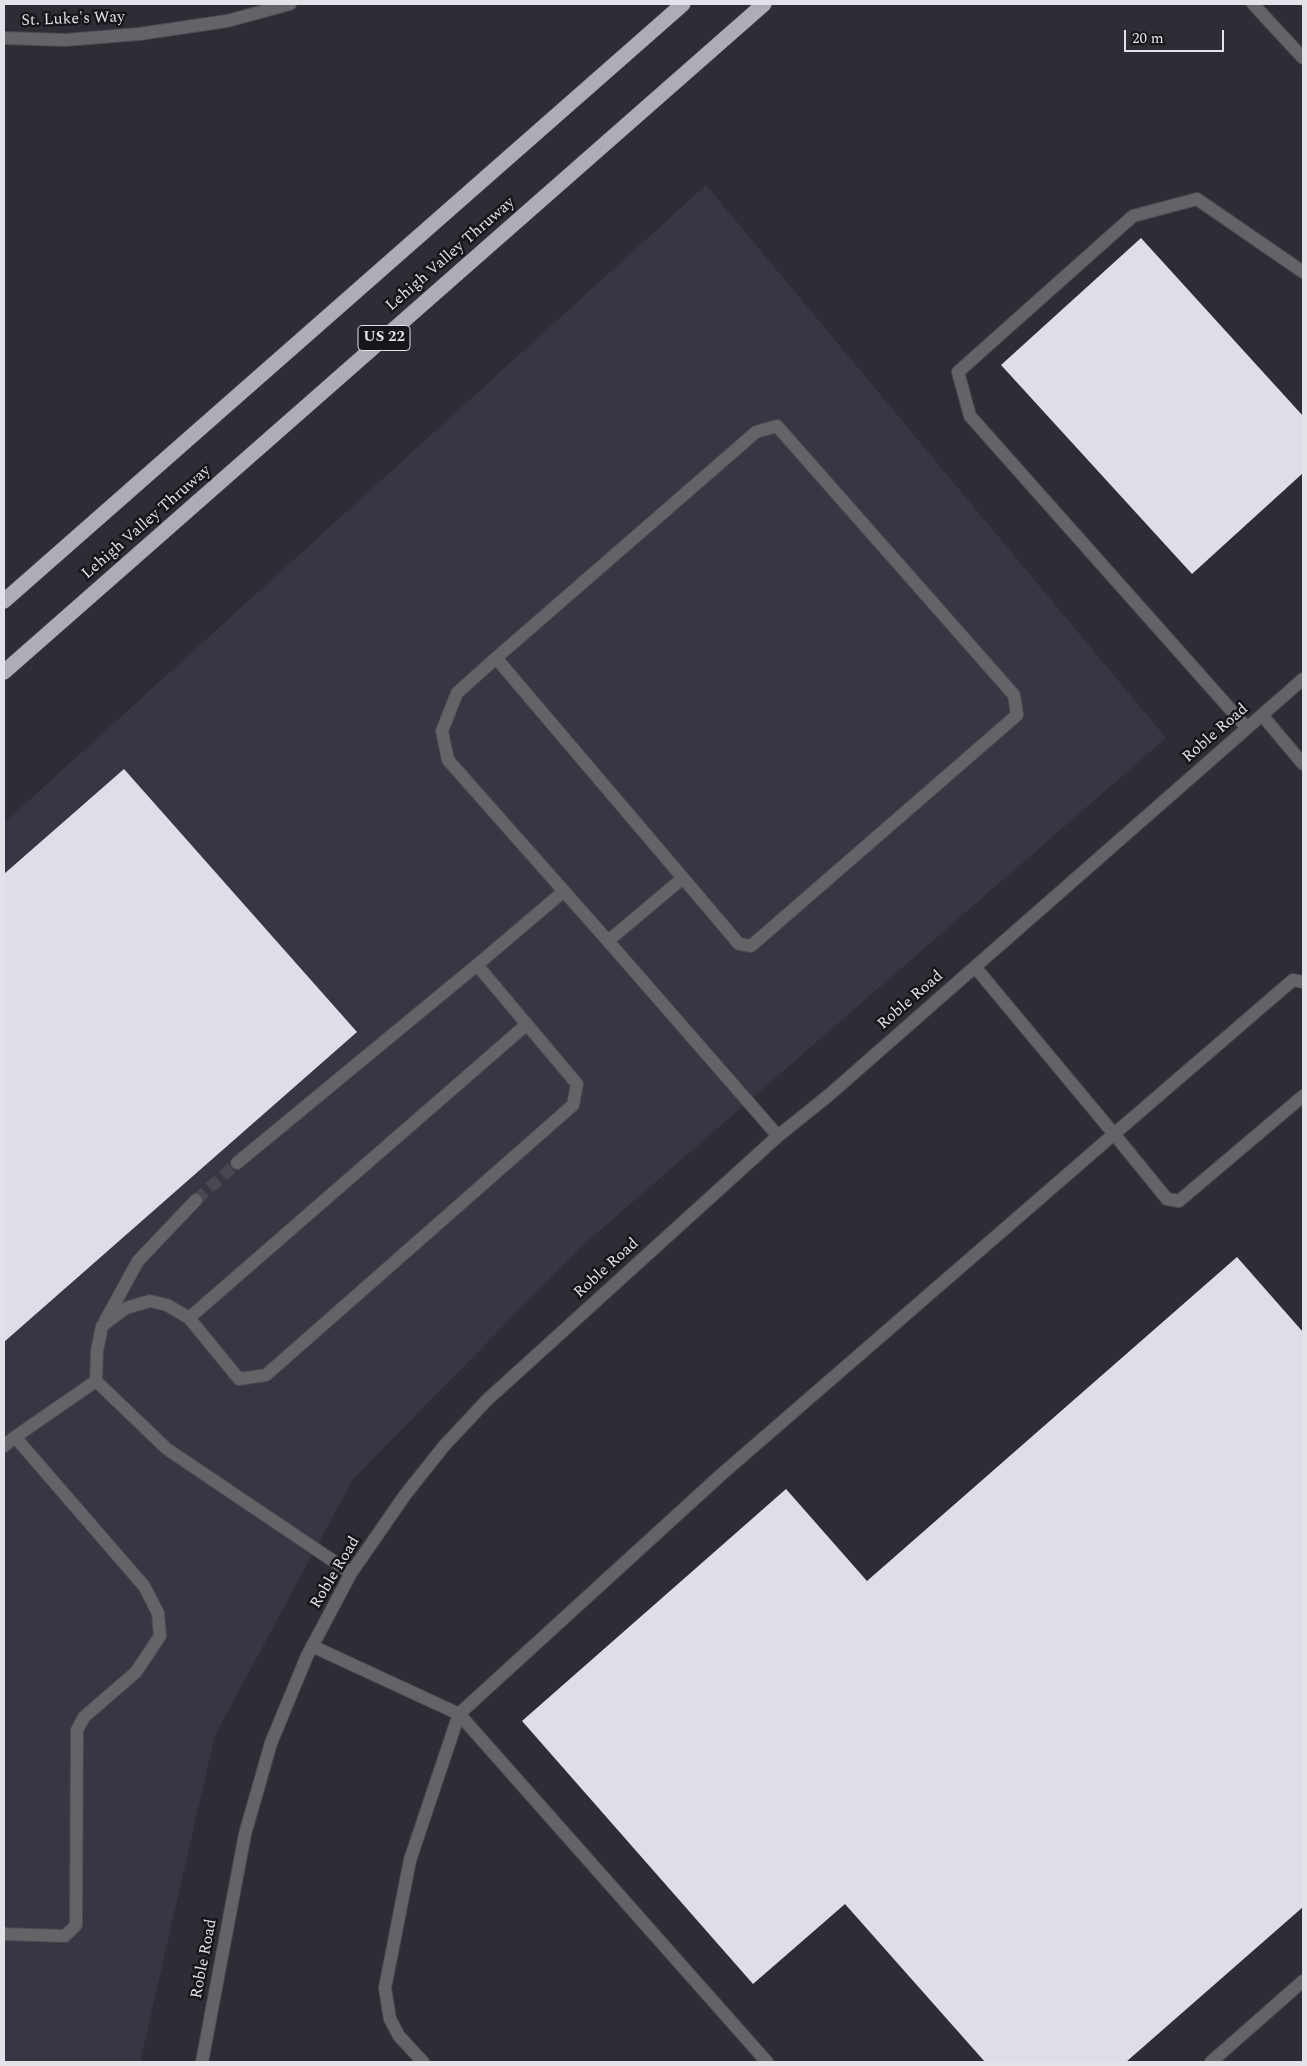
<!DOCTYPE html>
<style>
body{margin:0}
#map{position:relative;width:1307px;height:2066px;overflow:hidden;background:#2e2d35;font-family:Spectral,serif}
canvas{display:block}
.frame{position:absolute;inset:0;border:5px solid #e3e2e8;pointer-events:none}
.scale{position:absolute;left:1124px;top:30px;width:100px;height:22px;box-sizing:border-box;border:2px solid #e3e2e8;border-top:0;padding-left:6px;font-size:15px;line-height:18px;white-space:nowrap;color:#e3e2e8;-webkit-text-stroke:4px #16161a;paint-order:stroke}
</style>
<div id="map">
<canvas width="1307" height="2066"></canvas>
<div class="frame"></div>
<div class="scale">20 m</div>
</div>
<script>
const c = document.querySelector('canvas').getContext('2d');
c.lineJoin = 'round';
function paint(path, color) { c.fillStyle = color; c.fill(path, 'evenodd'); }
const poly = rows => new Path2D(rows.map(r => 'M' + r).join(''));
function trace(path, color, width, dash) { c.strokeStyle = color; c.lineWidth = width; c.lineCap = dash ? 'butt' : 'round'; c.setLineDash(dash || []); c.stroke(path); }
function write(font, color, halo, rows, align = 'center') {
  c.font = font + ' Spectral,serif'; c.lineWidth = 5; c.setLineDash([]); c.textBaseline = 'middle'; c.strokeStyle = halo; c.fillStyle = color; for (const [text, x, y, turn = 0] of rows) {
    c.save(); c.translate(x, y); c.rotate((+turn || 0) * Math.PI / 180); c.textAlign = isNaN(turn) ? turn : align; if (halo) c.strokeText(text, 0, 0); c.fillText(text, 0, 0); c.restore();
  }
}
paint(poly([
 [706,185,1166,738,582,1246,353,1479,215,1735,140,2062,4,2062,4,823]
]), '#373643');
paint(poly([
 [1141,238,1303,416,1303,473,1192,574,1001,365],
 [124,769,357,1032,4,1342,4,874],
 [1237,1257,1303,1332,1303,1907,1126,2062,985,2062,845,1904,753,1984,522,1721,786,1489,867,1581]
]), '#dedde8');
trace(poly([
 [196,1200,237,1163]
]), '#494850', 12, [12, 6]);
const minor = poly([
 [1253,4,1303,58],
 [4,38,65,40,139,34,227,21,290,4],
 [496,658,457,693,442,731,448,760,608,941],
 [1262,715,1303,764],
 [1247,728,970,416,958,372,1133,216,1197,199,1303,272],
 [683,878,496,658,756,432,777,426,1014,695,1017,715,751,946,739,944,683,878,608,941,778,1136],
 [1303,982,1293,980,1114,1134,1167,1199,1179,1201,1303,1096],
 [237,1163,477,965],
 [189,1318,526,1025],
 [105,1321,138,1261,196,1200],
 [4,1446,15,1437],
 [351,1573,167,1449,96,1381,97,1351,102,1326,126,1308,150,1301,167,1305,189,1318,239,1379,266,1375,573,1105,577,1084,477,965,564,891],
 [312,1646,459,1714,723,1473,1114,1134,975,967],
 [459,1714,767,2062],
 [4,1934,65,1936,76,1925,77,1730,84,1717,136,1672,160,1636,158,1613,144,1586,15,1437,96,1381],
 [202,2062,245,1834,271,1743,307,1656,351,1573,405,1495,444,1446,487,1400,778,1136,829,1095,1303,679],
 [423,2062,399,2036,390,2019,385,1988,410,1860,459,1714],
 [1211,2062,1303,1981]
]);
const highway = poly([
 [4,601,683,4],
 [4,672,764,4]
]);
trace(minor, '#4b4a52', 14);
trace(highway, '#4b4a52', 16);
trace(minor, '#646468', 12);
trace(highway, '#aeadb7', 15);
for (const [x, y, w] of [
 [384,338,52]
]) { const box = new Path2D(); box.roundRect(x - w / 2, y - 12.5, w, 25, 4); c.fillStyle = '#16161a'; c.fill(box); trace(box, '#e3e2e8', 1); }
write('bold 15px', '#e3e2e8', null, [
 ["US 22",384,338]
]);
write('16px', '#e3e2e8', '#16161a', [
 ["St. Luke's Way",73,20,-2],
 ["Lehigh Valley Thruway",451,255,-41],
 ["Lehigh Valley Thruway",147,523,-41],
 ["Roble Road",1216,734,-41],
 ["Roble Road",911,1001,-41],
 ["Roble Road",607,1269,-42],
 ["Roble Road",336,1573,-59],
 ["Roble Road",205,1959,-79]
]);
</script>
